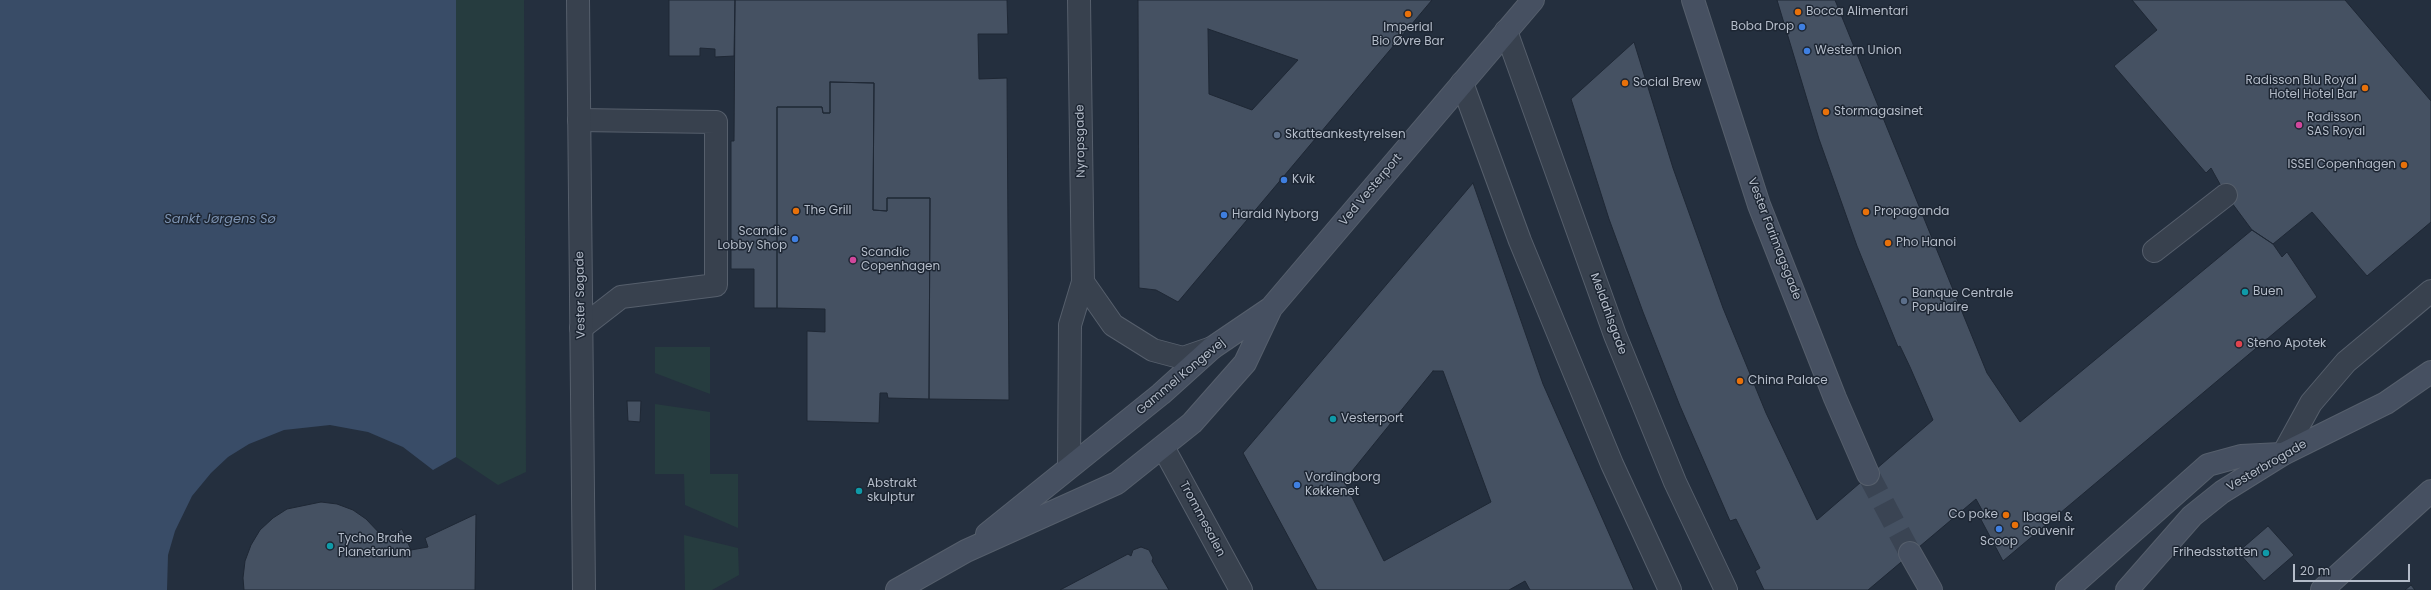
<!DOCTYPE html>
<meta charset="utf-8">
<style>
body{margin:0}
#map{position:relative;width:2431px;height:590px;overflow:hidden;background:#242f3e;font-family:Poppins,sans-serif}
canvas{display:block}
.scale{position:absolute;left:2293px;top:564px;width:117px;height:18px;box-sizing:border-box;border:2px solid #b4bcc9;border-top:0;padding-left:5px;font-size:12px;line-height:14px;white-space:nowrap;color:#b4bcc9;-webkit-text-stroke:3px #1d2633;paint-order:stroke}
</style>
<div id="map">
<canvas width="2431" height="590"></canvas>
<div class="scale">20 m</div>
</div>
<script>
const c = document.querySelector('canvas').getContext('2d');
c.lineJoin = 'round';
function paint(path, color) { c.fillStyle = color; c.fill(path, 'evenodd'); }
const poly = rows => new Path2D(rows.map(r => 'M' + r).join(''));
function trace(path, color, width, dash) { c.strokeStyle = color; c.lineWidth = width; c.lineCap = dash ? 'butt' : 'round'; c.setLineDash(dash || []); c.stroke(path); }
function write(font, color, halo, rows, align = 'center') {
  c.font = font + ' Poppins,sans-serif'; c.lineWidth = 3; c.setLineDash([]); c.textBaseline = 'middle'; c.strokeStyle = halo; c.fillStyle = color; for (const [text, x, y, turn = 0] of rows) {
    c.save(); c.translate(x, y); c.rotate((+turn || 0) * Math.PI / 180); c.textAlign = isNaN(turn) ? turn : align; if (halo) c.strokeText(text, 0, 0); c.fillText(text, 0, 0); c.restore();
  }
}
paint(poly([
 [456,0,524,0,526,472,498,485,456,457],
 [655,347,710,347,710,394,655,373],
 [655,404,710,412,710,474,738,474,738,528,685,505,684,474,655,474],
 [684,535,738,548,739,575,712,590,685,590]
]), '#263c3f');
paint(poly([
 [0,0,456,0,456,457,433,470,403,447,368,432,330,425,284,430,249,444,228,457,211,473,192,496,175,531,168,555,167,590,0,590]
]), '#394c67');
const building = poly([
 [669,0,735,0,734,56,715,57,715,49,700,48,700,56,669,56,669,0],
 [735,0,1007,0,1008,34,978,34,979,79,1007,78,1009,400,929,399,930,198,887,198,887,211,873,210,874,83,830,82,830,113,823,113,822,107,777,107,777,308,754,308,754,269,731,269,731,141,734,141,735,0],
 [1138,0,1432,0,1178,302,1156,290,1139,288,1138,0],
 [1208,29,1298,60,1252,110,1209,94,1208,29],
 [1777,0,1835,0,1987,373,2020,422,2252,230,2273,244,2282,257,2287,252,2317,297,2003,561,1978,514,1982,510,1976,499,1868,590,1764,590,1755,571,1760,568,1736,519,1730,521,1680,406,1643,312,1609,219,1571,99,1634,42,1673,168,1723,308,1766,413,1817,520,1933,420,1910,367,1900,346,1898,347,1857,246,1819,139,1777,0],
 [2132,0,2345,0,2431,101,2431,222,2367,276,2312,212,2273,244,2252,230,2226,195,2211,168,2206,173,2114,66,2157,30,2132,0],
 [830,82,874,83,873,210,887,211,887,198,930,198,929,399,888,398,887,393,880,393,879,423,807,421,807,331,825,332,825,309,777,308,777,107,822,107,823,113,830,113,830,82],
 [1473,183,1543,384,1634,590,1530,590,1525,581,1509,590,1317,590,1243,453,1473,183],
 [1433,371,1443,371,1491,502,1384,561,1344,481,1433,371],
 [627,401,641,401,640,422,628,421,627,401],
 [321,502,337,504,353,510,366,519,385,539,402,529,411,550,428,547,425,538,476,514,475,590,244,590,243,578,245,561,251,545,260,530,273,518,287,509,321,502],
 [2268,526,2294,555,2264,581,2238,552,2268,526],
 [1141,547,1149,550,1153,558,1152,561,1169,590,1060,590,1128,554,1131,556,1133,550,1141,547],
 [2411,585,2415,590,2405,590,2411,585]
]);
paint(building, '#455162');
trace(building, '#1f2835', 1);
trace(poly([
 [1868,474,1910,553]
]), '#3a4453', 22, [22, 11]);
const lane = poly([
 [579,120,716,122,716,285,621,297,581,328],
 [2154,251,2226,195],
 [2283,454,2311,403,2346,362,2431,291]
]);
const street = poly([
 [578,0,584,590],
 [1506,31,1615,335,1675,482,1726,590],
 [1462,83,1520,241,1612,464,1670,590],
 [1083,282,1113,325,1153,350,1183,358,1212,348],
 [1163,447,1241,590],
 [1069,467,1070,325,1083,282,1079,0]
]);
const secondary = poly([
 [1693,0,1759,205,1835,398,1868,474],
 [987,534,1161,394,1212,348,1271,308],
 [1910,553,1931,590],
 [897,590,966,551,1117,483,1192,423,1245,363,1271,308,1533,0],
 [2067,590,2208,465,2241,456,2281,454],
 [2127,590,2192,516,2222,492,2283,454,2386,403,2431,372],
 [2322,590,2431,491]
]);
trace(lane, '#565f6c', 24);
trace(street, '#565f6c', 24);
trace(secondary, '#565f6c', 24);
trace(lane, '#38414e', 22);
trace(street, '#38414e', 22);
trace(secondary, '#465061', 22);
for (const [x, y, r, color] of [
 [1798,12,4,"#e8710a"],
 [1408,14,4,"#e8710a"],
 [1802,27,4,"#3f7fe0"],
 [1807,51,4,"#3f7fe0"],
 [1625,83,4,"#e8710a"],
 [2365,88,4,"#e8710a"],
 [1826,112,4,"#e8710a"],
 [2299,125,4,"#d1479c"],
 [1277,135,4,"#5c6f8a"],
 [2404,165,4,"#e8710a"],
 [1284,180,4,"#3f7fe0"],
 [796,211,4,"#e8710a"],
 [1866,212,4,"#e8710a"],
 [1224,215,4,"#3f7fe0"],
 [795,239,4,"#3f7fe0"],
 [1888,243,4,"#e8710a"],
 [853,260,4,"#d1479c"],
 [2245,292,4,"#0f9aa8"],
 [1904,301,4,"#5c6f8a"],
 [2239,344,4,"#e0444e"],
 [1740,381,4,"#e8710a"],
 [1333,419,4,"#0f9aa8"],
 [1297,485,4,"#3f7fe0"],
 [859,491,4,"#0f9aa8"],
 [2006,515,4,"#e8710a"],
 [2015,525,4,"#e8710a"],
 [1999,529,4,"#3f7fe0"],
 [330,546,4,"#0f9aa8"],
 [2266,553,4,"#0f9aa8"]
]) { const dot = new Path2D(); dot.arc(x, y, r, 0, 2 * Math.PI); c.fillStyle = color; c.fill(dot); trace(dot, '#1d2633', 1.5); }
write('12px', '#b4bcc9', '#1d2633', [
 ["Bocca Alimentari",1806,12],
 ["Boba Drop",1794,27,"right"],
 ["Imperial",1408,28,"center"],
 ["Bio Øvre Bar",1408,42,"center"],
 ["Western Union",1815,51],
 ["Radisson Blu Royal",2357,81,"right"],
 ["Hotel Hotel Bar",2357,95,"right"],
 ["Social Brew",1633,83],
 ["Stormagasinet",1834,112],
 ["Radisson",2307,118],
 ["SAS Royal",2307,132],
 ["Skatteankestyrelsen",1285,135],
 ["ISSEI Copenhagen",2396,165,"right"],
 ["Kvik",1292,180],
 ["The Grill",804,211],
 ["Propaganda",1874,212],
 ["Harald Nyborg",1232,215],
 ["Scandic",787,232,"right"],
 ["Lobby Shop",787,246,"right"],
 ["Pho Hanoi",1896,243],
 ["Scandic",861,253],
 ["Copenhagen",861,267],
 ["Buen",2253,292],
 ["Banque Centrale",1912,294],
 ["Populaire",1912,308],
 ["Steno Apotek",2247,344],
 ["China Palace",1748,381],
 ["Vesterport",1341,419],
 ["Vordingborg",1305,478],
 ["Køkkenet",1305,492],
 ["Abstrakt",867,484],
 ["skulptur",867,498],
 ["Co poke",1998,515,"right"],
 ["Ibagel &",2023,518],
 ["Souvenir",2023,532],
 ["Tycho Brahe",338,539],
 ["Planetarium",338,553],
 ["Scoop",1999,542,"center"],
 ["Frihedsstøtten",2258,553,"right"]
], 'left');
write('12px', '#b4bcc9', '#1d2633', [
 ["Nyropsgade",1081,141,-91],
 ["Ved Vesterport",1371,190,-50],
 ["Vester Farimagsgade",1774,239,69],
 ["Vester Søgade",581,295,-91],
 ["Meldahlsgade",1608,314,70],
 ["Gammel Kongevej",1181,377,-40],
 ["Vesterbrogade",2267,466,-30],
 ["Trommesalen",1202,519,62]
]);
write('italic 13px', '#7c92b1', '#1d2633', [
 ["Sankt Jørgens Sø",220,220]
]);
</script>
